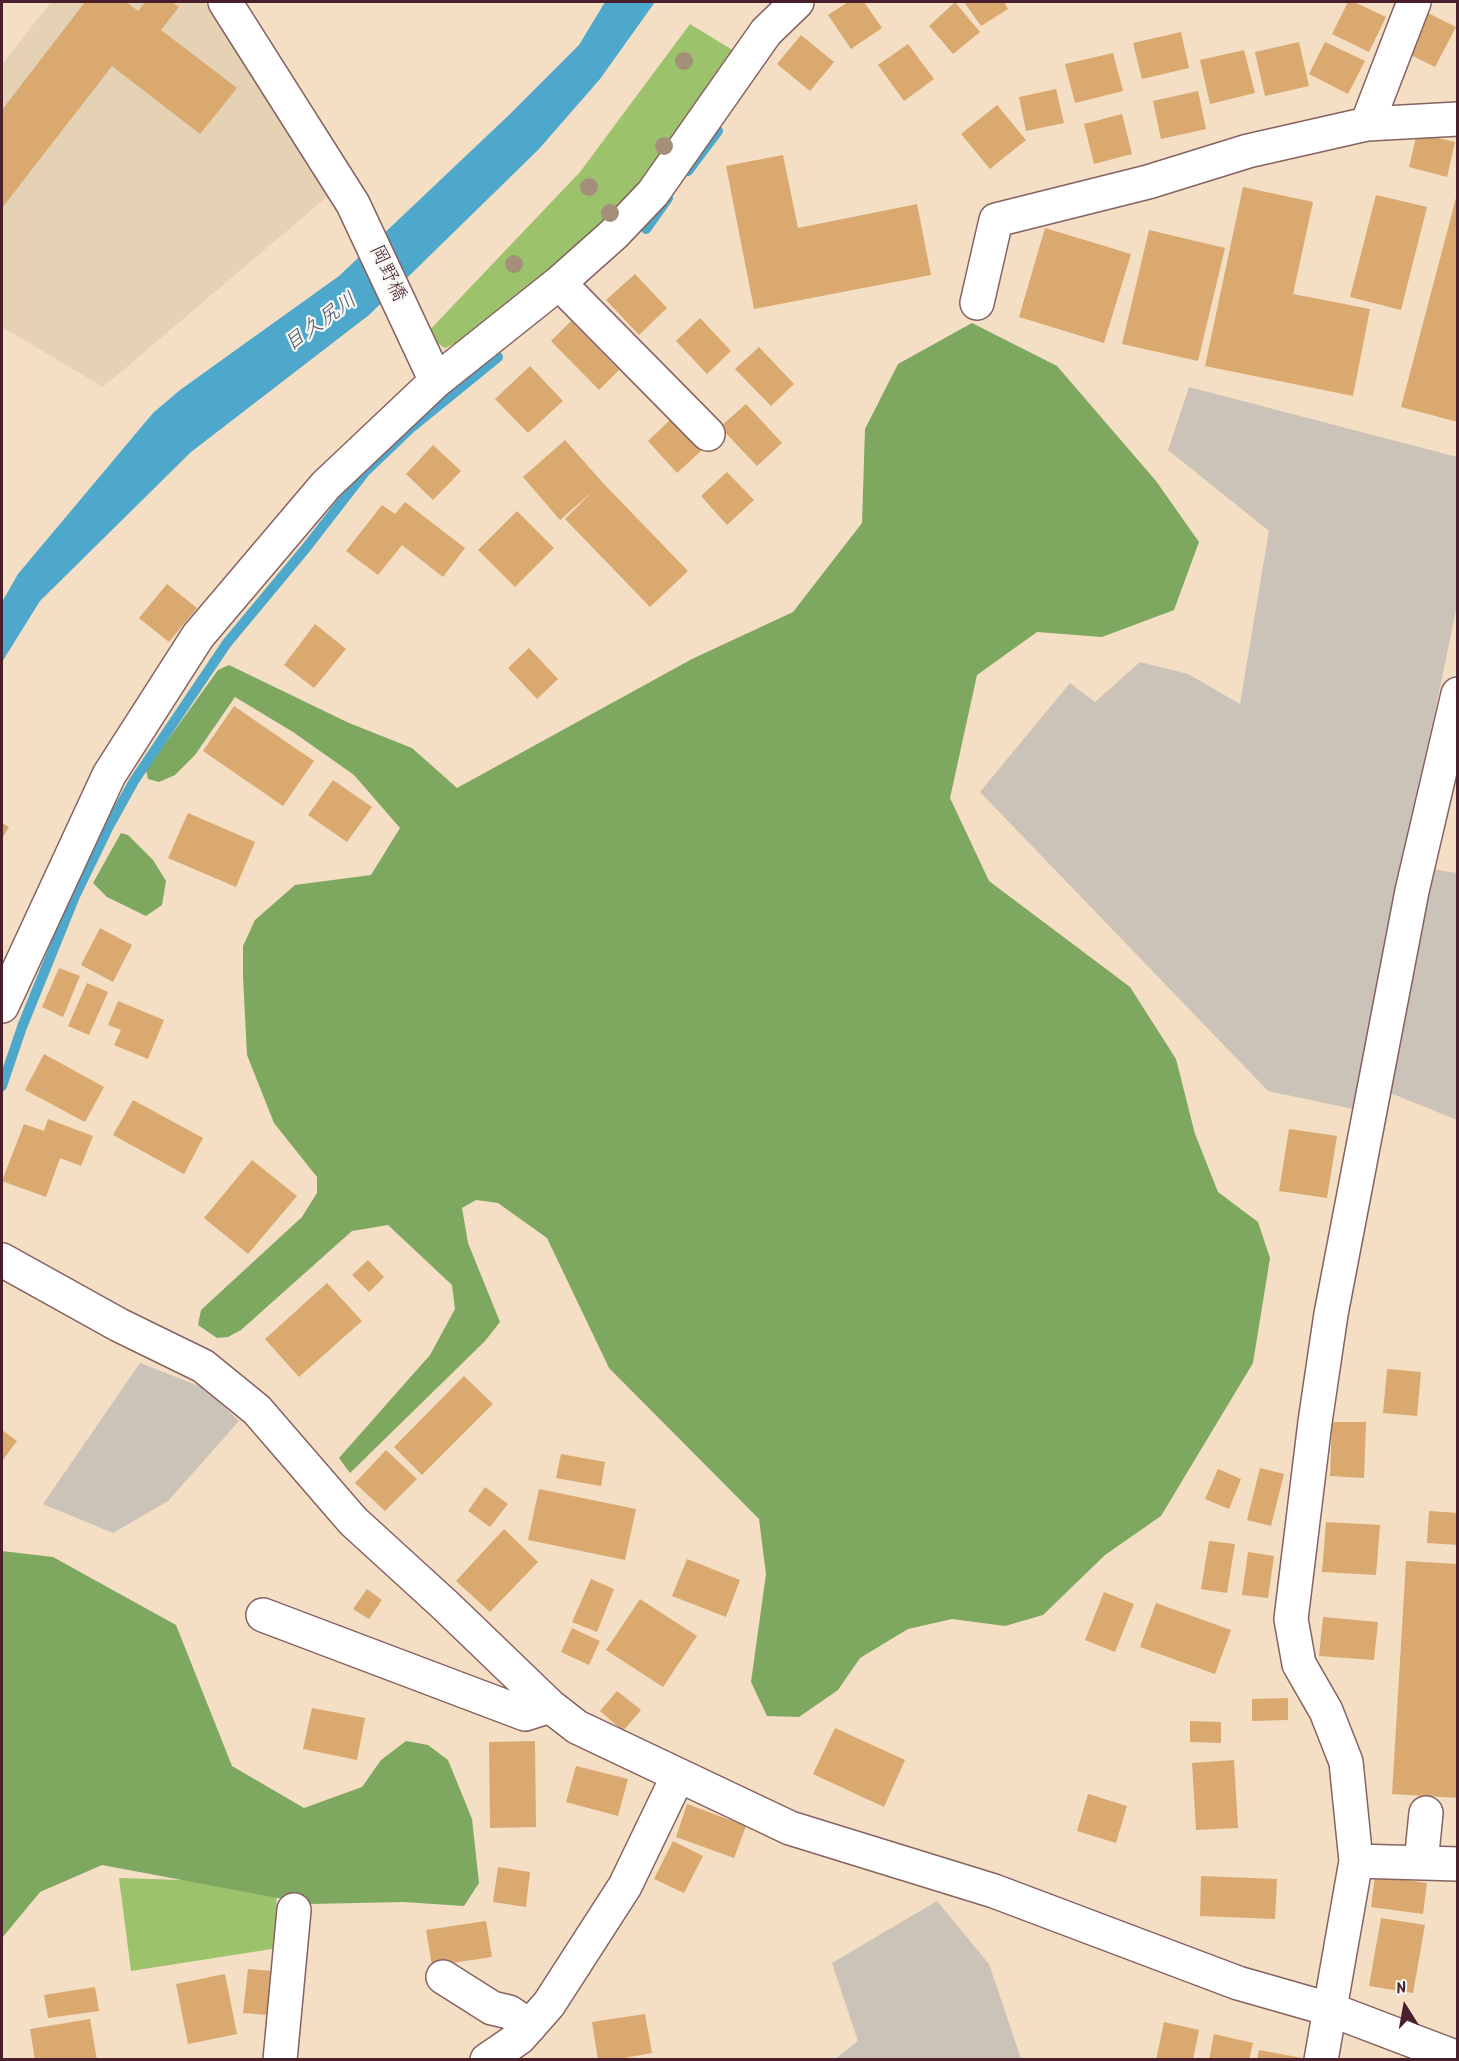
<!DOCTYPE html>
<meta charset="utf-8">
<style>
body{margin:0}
#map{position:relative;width:1459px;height:2061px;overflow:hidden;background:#f4dec4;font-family:Kalam,sans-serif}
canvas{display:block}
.frame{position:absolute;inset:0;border:3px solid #4a1f2b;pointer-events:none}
.north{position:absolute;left:1375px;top:1977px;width:60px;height:60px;-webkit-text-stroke:4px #f6f6f2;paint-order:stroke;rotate:349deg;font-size:16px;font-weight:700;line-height:24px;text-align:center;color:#4a1f2b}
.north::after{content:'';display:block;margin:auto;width:21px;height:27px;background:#4a1f2b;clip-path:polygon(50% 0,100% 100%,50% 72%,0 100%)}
</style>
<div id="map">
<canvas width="1459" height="2061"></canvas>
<div class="frame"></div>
<div class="north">N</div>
</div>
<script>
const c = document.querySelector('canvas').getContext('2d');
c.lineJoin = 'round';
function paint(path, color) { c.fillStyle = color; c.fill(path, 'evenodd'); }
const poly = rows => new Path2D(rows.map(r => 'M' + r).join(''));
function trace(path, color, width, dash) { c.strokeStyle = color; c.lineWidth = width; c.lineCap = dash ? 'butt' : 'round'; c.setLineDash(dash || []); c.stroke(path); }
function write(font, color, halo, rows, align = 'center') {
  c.font = font + ' Kalam,"Klee One",sans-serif'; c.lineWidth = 4.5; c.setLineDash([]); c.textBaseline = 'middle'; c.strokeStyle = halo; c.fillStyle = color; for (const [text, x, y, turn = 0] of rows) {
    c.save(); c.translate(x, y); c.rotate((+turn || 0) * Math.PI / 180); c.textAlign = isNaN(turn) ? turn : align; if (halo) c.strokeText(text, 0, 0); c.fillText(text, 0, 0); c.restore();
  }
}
paint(poly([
 [51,2,204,2,270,97,329,195,103,387,2,327,2,65]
]), '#e5d1b4');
paint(poly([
 [1189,387,1457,457,1457,605,1353,1109,1268,1091,980,792,1070,683,1095,702,1140,662,1188,674,1240,704,1269,531,1168,450],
 [1432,869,1457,873,1457,1120,1383,1090],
 [140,1363,204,1388,239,1421,168,1501,113,1533,43,1504],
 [937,1901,989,1964,1021,2059,835,2059,858,2041,832,1963]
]), '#cbc3b8');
paint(poly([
 [690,24,739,54,635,197,489,328,445,348,425,335,580,172],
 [119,1878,276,1883,278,1948,131,1971]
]), '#9dc26c');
paint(poly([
 [972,323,1057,366,1156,481,1199,542,1174,610,1102,637,1037,632,977,675,950,798,989,881,1130,987,1176,1059,1195,1134,1218,1192,1258,1222,1270,1258,1253,1363,1161,1516,1105,1555,1043,1615,1005,1626,952,1619,908,1629,860,1658,838,1690,799,1717,767,1716,751,1682,766,1574,759,1519,609,1368,547,1238,498,1203,476,1200,462,1208,468,1243,500,1322,485,1341,350,1473,339,1458,430,1355,455,1309,452,1285,388,1225,352,1231,241,1330,228,1337,217,1338,198,1325,201,1310,302,1217,317,1193,317,1177,274,1123,247,1055,243,977,243,946,255,920,295,885,371,875,400,828,354,775,293,732,235,697,195,755,175,775,159,782,148,779,146,770,218,670,229,665,349,723,412,748,457,788,692,659,793,612,862,523,865,429,898,364],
 [121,833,128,835,153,860,166,881,162,905,146,916,107,897,93,883],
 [2,1551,53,1557,176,1625,232,1766,304,1808,362,1787,381,1760,406,1741,428,1745,448,1760,472,1819,479,1883,464,1906,403,1902,310,1904,102,1865,40,1892,2,1938]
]), '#7ea860');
paint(poly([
 [605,2,655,2,600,79,539,149,369,315,191,452,40,601,2,662,2,602,18,574,153,413,180,390,339,276,509,115,579,45]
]), '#4da8cb');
trace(poly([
 [688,171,718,131],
 [646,229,668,198],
 [2,1086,22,1027,75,896,109,826,134,781,227,643,306,548,365,472,412,427,498,357]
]), '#4da8cb', 10);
paint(poly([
 [85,2,126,2,138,11,145,2,172,2,179,7,161,30,237,88,200,134,112,66,2,208,2,110],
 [848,2,864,2,882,28,851,49,828,15],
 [955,2,980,32,953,54,929,26],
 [964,2,1004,2,1008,9,981,26],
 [1348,2,1354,2,1386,17,1369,52,1332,34],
 [1428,13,1456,27,1435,67,1407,53],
 [1181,32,1189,68,1142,79,1133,43],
 [801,35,834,62,810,91,777,64],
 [1299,42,1309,86,1265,96,1255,52],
 [1325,42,1365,61,1348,94,1309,74],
 [908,44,934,79,904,101,878,65],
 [1244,50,1255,93,1210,104,1200,60],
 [1113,53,1123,91,1075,103,1065,64],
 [1056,89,1064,123,1026,131,1019,97],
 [1198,91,1206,129,1161,139,1153,101],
 [997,105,1026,140,990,169,961,134],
 [1122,114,1132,154,1094,164,1084,124],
 [1417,133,1455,142,1447,177,1409,167],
 [783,155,798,228,917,204,931,275,754,309,726,166],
 [1243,187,1313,202,1293,294,1370,309,1353,396,1205,366],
 [1457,194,1458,194,1458,422,1401,407],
 [1376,195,1427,207,1401,310,1350,297],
 [1045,228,1131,254,1104,343,1019,317],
 [1149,230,1225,248,1198,361,1122,344],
 [635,274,667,308,639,335,606,300],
 [700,318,731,351,707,374,676,341],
 [571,321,619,370,599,390,551,341],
 [759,347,794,384,771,406,735,369],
 [530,366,563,401,528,433,495,399],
 [746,404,782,443,757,466,720,427],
 [671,419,701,451,677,473,648,441],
 [565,440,603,483,688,571,650,607,565,519,593,491,560,520,523,477],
 [433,445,461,471,433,500,406,474],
 [727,472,754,500,727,525,701,496],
 [405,502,465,548,443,577,402,545,378,575,346,551,382,505,395,514],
 [517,511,554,548,515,587,478,550],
 [167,584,197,608,169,642,139,618],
 [315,624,346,649,314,688,284,665],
 [529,648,558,679,537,699,508,668],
 [234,706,314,761,283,806,203,751],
 [333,780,372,807,347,842,308,815],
 [188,813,255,842,236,887,168,858],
 [2,823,9,827,2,839],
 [100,928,132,945,113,982,81,965],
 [59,968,80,976,63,1017,42,1007],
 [87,983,108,992,89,1035,68,1026],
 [118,1001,164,1020,148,1059,114,1045,121,1030,108,1025],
 [44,1054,104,1087,85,1122,25,1090],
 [133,1100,203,1138,184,1174,113,1135],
 [48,1119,93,1136,81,1166,60,1158,46,1197,2,1181,24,1124,44,1131],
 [1289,1129,1337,1136,1327,1198,1279,1191],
 [252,1160,297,1196,248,1254,204,1218],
 [368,1260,384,1277,369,1292,352,1275],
 [327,1283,362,1321,299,1377,265,1339],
 [1387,1369,1421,1372,1417,1416,1383,1413],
 [464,1376,493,1404,422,1475,394,1447],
 [1332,1422,1366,1422,1364,1478,1330,1476],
 [2,1430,17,1441,2,1461],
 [386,1450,417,1479,385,1511,355,1483],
 [561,1454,605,1462,601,1486,556,1478],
 [1260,1468,1284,1474,1271,1526,1247,1520],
 [1218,1469,1241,1479,1229,1509,1205,1499],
 [485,1487,508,1504,490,1527,468,1511],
 [539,1489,636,1509,625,1560,528,1540],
 [1429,1511,1458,1513,1458,1545,1427,1543],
 [1326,1522,1380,1525,1376,1575,1322,1572],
 [504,1529,538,1562,490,1612,456,1581],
 [1209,1541,1235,1544,1227,1593,1201,1589],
 [1248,1552,1274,1556,1268,1598,1242,1595],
 [687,1559,740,1580,726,1617,672,1596],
 [1406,1561,1458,1564,1458,1798,1392,1794],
 [591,1579,614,1589,597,1632,572,1622],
 [367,1589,382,1600,369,1619,353,1609],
 [1104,1592,1134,1604,1115,1652,1085,1640],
 [640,1599,697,1636,663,1687,606,1650],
 [1156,1603,1231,1630,1215,1674,1140,1647],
 [1323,1617,1378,1622,1374,1660,1319,1656],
 [572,1628,600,1641,589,1665,561,1652],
 [617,1691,641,1710,623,1731,600,1711],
 [1288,1698,1288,1720,1252,1721,1252,1699],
 [312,1708,365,1718,357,1760,303,1749],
 [1190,1721,1221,1722,1221,1743,1190,1742],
 [835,1728,905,1760,884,1807,813,1774],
 [535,1741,536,1827,490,1828,489,1742],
 [1234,1760,1238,1828,1196,1830,1192,1763],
 [576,1766,628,1779,618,1816,566,1802],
 [1088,1794,1127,1806,1116,1843,1077,1831],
 [687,1804,746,1826,734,1858,676,1837],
 [673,1841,703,1856,684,1893,654,1879],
 [498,1867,530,1872,526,1907,493,1902],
 [1201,1876,1277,1879,1275,1919,1200,1916],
 [1375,1876,1427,1883,1423,1914,1371,1907],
 [1381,1918,1425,1925,1413,1993,1369,1986],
 [486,1921,492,1957,432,1966,426,1930],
 [248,1969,272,1971,268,2015,243,2013],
 [225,1974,237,2034,188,2044,176,1984],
 [95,1987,99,2011,48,2018,44,1995],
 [645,2014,652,2053,613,2060,598,2060,592,2022],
 [90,2019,97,2060,35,2060,30,2029],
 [1164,2022,1199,2030,1193,2060,1156,2060],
 [1214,2034,1253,2043,1249,2060,1209,2060],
 [1259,2050,1302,2058,1302,2060,1257,2060]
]), '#d9a970');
const minor = poly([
 [225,2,353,204,436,381],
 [1367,124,1414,2],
 [559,283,708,434],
 [977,303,996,220,1148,182,1248,151,1367,124,1458,119],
 [2,1006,109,775,198,636,326,485,436,381,559,283,614,234,653,193,766,32,797,2],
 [2,1260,119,1325,203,1366,257,1410,353,1521,445,1605,550,1706,577,1727,790,1828,994,1891,1238,1983,1329,2009,1458,2058],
 [263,1615,525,1714,550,1706],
 [1356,1861,1458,1864],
 [1421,1863,1426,1813],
 [443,1977,492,2008,509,2012,530,2026],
 [280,2060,294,1910],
 [487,2060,519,2038,549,2004,625,1886,678,1776],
 [1321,2060,1356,1861,1346,1762,1326,1711,1299,1664,1291,1619,1315,1422,1331,1314,1412,891,1458,694]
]);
trace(minor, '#866261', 36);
trace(minor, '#fff', 33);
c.fillStyle = '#a4907a';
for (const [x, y] of [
 [684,61],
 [664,146],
 [589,187],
 [610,213],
 [514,264]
]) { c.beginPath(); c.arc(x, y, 9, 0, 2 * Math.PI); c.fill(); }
write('20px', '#4a1f2b', '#f6f6f2', [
 ["岡野橋",386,274,65]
]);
write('italic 21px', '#4b566b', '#f6f6f2', [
 ["目久尻川",322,324,-36]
]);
</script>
